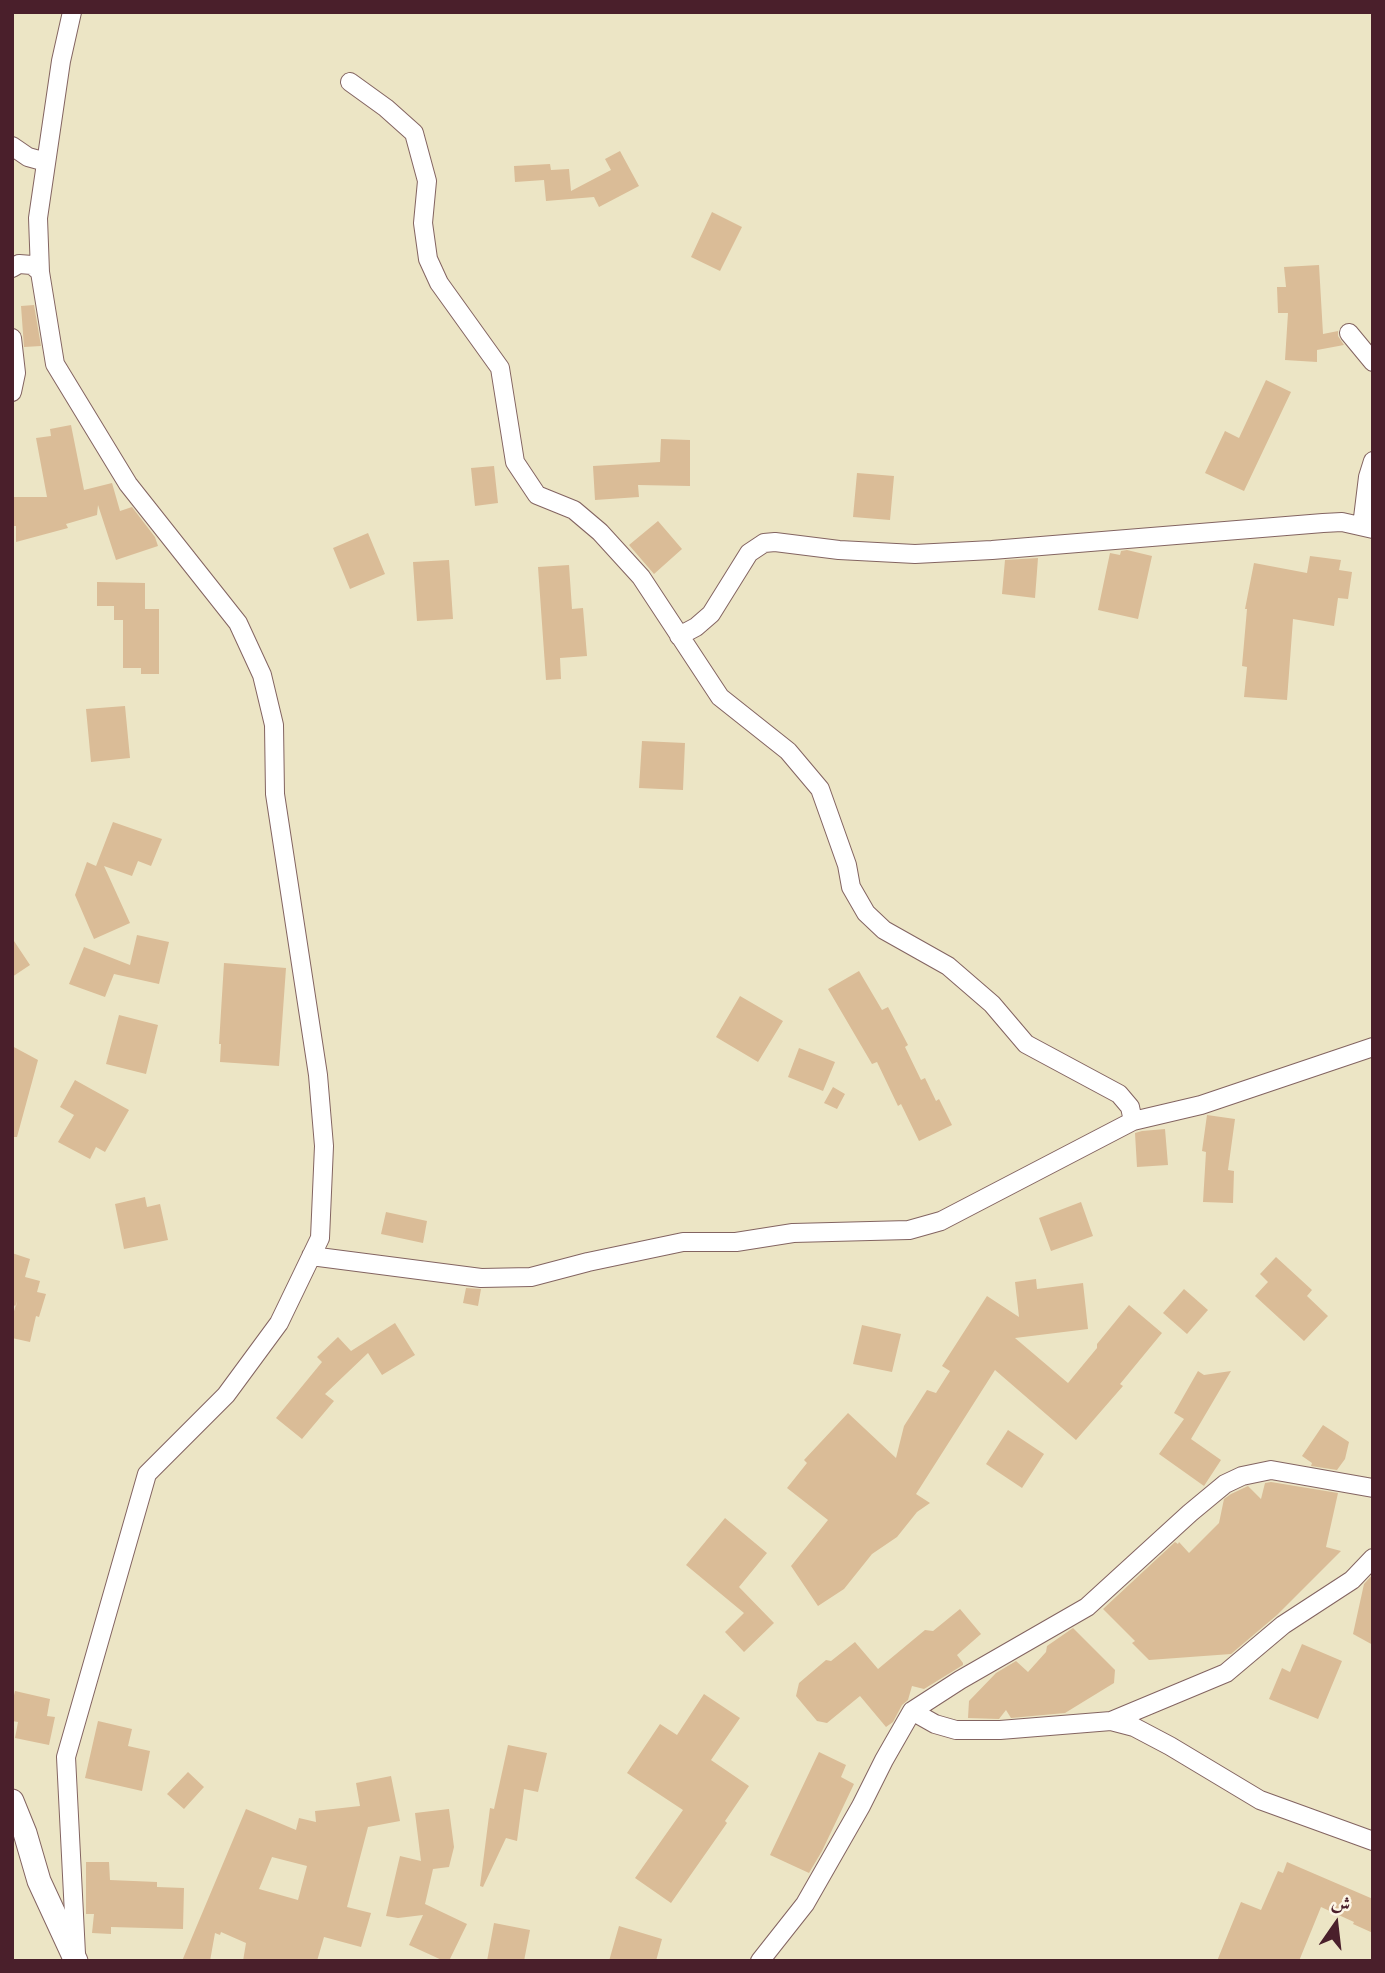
<!DOCTYPE html>
<meta charset="utf-8">
<style>
body{margin:0}
#map{position:relative;width:1385px;height:1973px;overflow:hidden;background:#ece5c5;font-family:"Libre Caslon Text",Amiri,serif}
canvas{display:block}
.frame{position:absolute;inset:0;border:14px solid #4a1f2b;pointer-events:none}
.north{position:absolute;left:1301px;top:1889px;width:70px;height:70px;-webkit-text-stroke:5px #fcf5e5;paint-order:stroke;rotate:14deg;font-size:19px;font-weight:700;line-height:28px;text-align:center;color:#4a1f2b}
.north::after{content:'';display:block;margin:auto;width:24px;height:32px;background:#4a1f2b;clip-path:polygon(50% 0,100% 100%,50% 72%,0 100%)}
</style>
<div id="map">
<canvas width="1385" height="1973"></canvas>
<div class="frame"></div>
<div class="north">ش</div>
</div>
<script>
const c = document.querySelector('canvas').getContext('2d');
c.lineJoin = 'round';
function paint(path, color) { c.fillStyle = color; c.fill(path, 'evenodd'); }
const poly = rows => new Path2D(rows.map(r => 'M' + r).join(''));
function trace(path, color, width, dash) { c.strokeStyle = color; c.lineWidth = width; c.lineCap = dash ? 'butt' : 'round'; c.setLineDash(dash || []); c.stroke(path); }
paint(poly([
 [620,151,639,186,599,207,594,197,546,201,544,180,515,182,514,166,550,164,551,170,569,169,571,191,611,170,605,159],
 [712,212,742,227,720,271,691,257],
 [1319,265,1323,334,1338,331,1338,336,1344,345,1317,350,1317,362,1285,360,1288,313,1278,313,1277,287,1286,287,1284,267],
 [34,305,41,346,24,347,21,306],
 [1266,380,1291,392,1244,491,1205,473,1225,431,1239,438],
 [71,425,84,490,112,483,120,511,132,507,155,537,158,546,116,560,98,505,97,515,66,524,68,528,16,542,16,526,12,526,12,497,47,497,36,438,51,436,50,429],
 [661,439,690,440,690,486,638,485,639,497,595,500,593,466,660,462],
 [494,466,498,503,475,506,471,468],
 [857,473,894,476,890,520,853,517],
 [658,521,682,549,654,574,629,545],
 [368,533,385,574,350,589,333,548],
 [1127,550,1152,556,1138,619,1098,610,1110,553,1120,555,1121,551],
 [1310,556,1341,560,1339,570,1352,572,1348,599,1338,598,1334,626,1293,619,1287,700,1244,697,1247,667,1242,666,1247,609,1245,609,1254,563,1307,573],
 [1038,558,1035,598,1002,594,1005,560],
 [449,560,453,619,417,621,413,562],
 [569,565,572,609,583,608,587,656,560,658,561,679,546,680,538,567],
 [97,582,145,583,145,609,159,609,159,674,141,674,141,668,123,668,123,620,114,620,114,606,97,606],
 [125,706,130,758,91,762,86,709],
 [642,741,685,743,683,790,639,788],
 [113,822,162,839,151,866,138,861,132,876,104,866,130,923,94,939,75,895,87,862,96,866],
 [137,935,169,942,159,984,114,974,105,997,69,984,84,947,130,965],
 [12,938,30,965,12,977],
 [224,963,286,968,279,1066,220,1062,221,1044,219,1044],
 [859,971,882,1010,888,1007,908,1045,905,1047,921,1080,925,1078,936,1101,939,1099,952,1125,919,1141,901,1104,898,1106,877,1062,872,1064,828,989],
 [740,996,783,1021,758,1062,716,1037],
 [119,1015,158,1025,146,1074,106,1064],
 [12,1046,38,1060,17,1137,12,1137],
 [799,1048,835,1062,823,1091,788,1077],
 [75,1080,129,1110,105,1152,96,1147,90,1159,58,1142,74,1115,60,1107],
 [833,1087,845,1094,837,1109,824,1103],
 [1207,1115,1235,1119,1228,1170,1234,1171,1233,1203,1203,1202,1206,1152,1202,1151],
 [1165,1129,1168,1165,1137,1167,1135,1133,1142,1131],
 [145,1197,147,1207,160,1204,168,1240,124,1249,115,1204],
 [1081,1202,1093,1236,1051,1251,1039,1218],
 [386,1212,427,1221,423,1243,381,1234],
 [12,1253,30,1259,25,1277,40,1281,37,1292,46,1294,39,1317,36,1316,30,1342,12,1338,12,1318,17,1301,16,1306,12,1305],
 [1276,1257,1312,1290,1307,1296,1328,1316,1304,1341,1255,1296,1268,1282,1260,1274],
 [1036,1279,1037,1289,1083,1283,1088,1329,1015,1338,1068,1383,1097,1348,1097,1344,1129,1305,1162,1333,1120,1384,1123,1386,1076,1440,995,1370,916,1494,930,1503,917,1512,897,1537,872,1554,844,1589,818,1606,791,1566,828,1520,787,1488,807,1463,804,1460,848,1413,896,1458,904,1426,927,1390,936,1393,950,1371,942,1366,987,1296,1019,1317,1015,1282],
 [466,1288,481,1289,478,1306,463,1303],
 [1184,1289,1208,1310,1187,1334,1163,1313],
 [395,1323,415,1355,382,1375,368,1353,325,1394,334,1401,302,1439,276,1418,322,1362,317,1357,338,1337,351,1351],
 [862,1325,901,1334,892,1372,853,1364],
 [1198,1371,1204,1375,1231,1371,1191,1439,1221,1460,1204,1486,1159,1454,1184,1419,1174,1413],
 [1323,1425,1349,1442,1345,1459,1337,1470,1311,1466,1312,1463,1302,1456],
 [1008,1430,1044,1454,1022,1488,986,1464],
 [1271,1482,1338,1493,1326,1547,1341,1551,1277,1615,1231,1654,1149,1660,1132,1643,1135,1641,1103,1609,1175,1542,1178,1544,1179,1542,1189,1553,1219,1523,1224,1499,1231,1494,1248,1486,1261,1499,1265,1483],
 [725,1518,767,1553,739,1587,774,1623,744,1652,725,1632,744,1613,686,1565],
 [1372,1575,1373,1575,1373,1645,1353,1634,1364,1584],
 [960,1609,981,1634,957,1655,963,1663,963,1665,924,1689,912,1686,908,1700,902,1705,893,1722,886,1727,860,1696,827,1723,817,1721,796,1696,799,1683,826,1660,831,1661,855,1642,878,1669,925,1630,933,1631],
 [1073,1628,1115,1670,1114,1683,1065,1713,1011,1718,1006,1710,999,1719,968,1718,969,1701,996,1673,1016,1661,1028,1672,1046,1652,1047,1646],
 [1302,1644,1342,1661,1318,1719,1269,1699,1282,1668,1290,1672],
 [15,1691,50,1699,47,1716,55,1717,49,1745,15,1738,18,1722,12,1721,12,1704],
 [704,1694,740,1718,711,1760,749,1786,725,1821,727,1823,671,1903,635,1878,683,1810,627,1773,660,1724,677,1735],
 [98,1721,132,1729,128,1746,150,1751,142,1791,85,1778],
 [508,1745,547,1753,538,1792,524,1789,517,1841,506,1838,483,1887,480,1886,490,1808,494,1809],
 [819,1752,846,1765,841,1777,854,1784,822,1851,809,1873,770,1855],
 [188,1772,204,1787,184,1809,167,1794],
 [391,1776,400,1821,368,1827,347,1907,371,1913,361,1947,324,1937,317,1961,243,1961,246,1943,221,1932,220,1935,215,1933,210,1961,182,1961,246,1809,296,1830,299,1818,316,1822,315,1811,360,1806,356,1783],
 [272,1857,307,1866,298,1900,259,1889],
 [449,1809,454,1847,449,1867,433,1869,425,1904,467,1924,449,1961,444,1961,409,1945,423,1915,398,1918,386,1916,400,1856,421,1861,415,1813],
 [86,1862,109,1862,110,1880,157,1882,157,1887,184,1888,183,1929,111,1927,111,1934,92,1933,94,1914,86,1914],
 [1287,1862,1373,1899,1373,1933,1353,1924,1354,1922,1321,1907,1299,1961,1217,1961,1241,1902,1261,1910,1278,1871,1283,1873],
 [494,1923,530,1930,524,1961,487,1961],
 [619,1926,662,1939,656,1961,609,1961]
]), '#dabc97');
const minor = poly([
 [72,12,61,61,38,218,40,272,55,364,128,484,238,623,262,675,274,725,275,794,318,1075,324,1146,320,1238,279,1323,226,1395,147,1474,66,1757,76,1954],
 [350,82,386,108,414,133,427,181,423,223,428,259,439,283,500,368,515,462,537,495,574,510,600,532,641,577,720,697,788,751,820,789,847,865,851,887,866,913,884,930,948,966,992,1004,1026,1044,1119,1094,1130,1107,1133,1121],
 [12,146,28,157,46,162],
 [12,268,19,264,32,265,40,272],
 [1349,333,1373,362],
 [12,338,16,373,12,392],
 [1362,526,1368,477,1373,461],
 [679,636,696,627,711,614,749,553,764,543,775,542,839,550,915,554,992,550,1323,523,1342,522,1373,529],
 [311,1256,481,1278,531,1277,588,1262,683,1242,736,1242,793,1233,909,1230,941,1221,1133,1121,1201,1105,1373,1047],
 [912,1711,935,1724,956,1730,1000,1730,1111,1721,1134,1727,1170,1746,1260,1800,1373,1841],
 [1111,1721,1226,1673,1283,1625,1352,1580,1373,1558],
 [760,1961,805,1904,861,1806,884,1760,912,1711,960,1680,1087,1607,1190,1513,1225,1484,1242,1476,1271,1470,1373,1488]
]);
const tertiary = poly([
 [12,1801,25,1833,39,1881,76,1961]
]);
trace(minor, '#836461', 20);
trace(tertiary, '#836461', 25);
trace(minor, '#fff', 18);
trace(tertiary, '#fff', 23);
</script>
